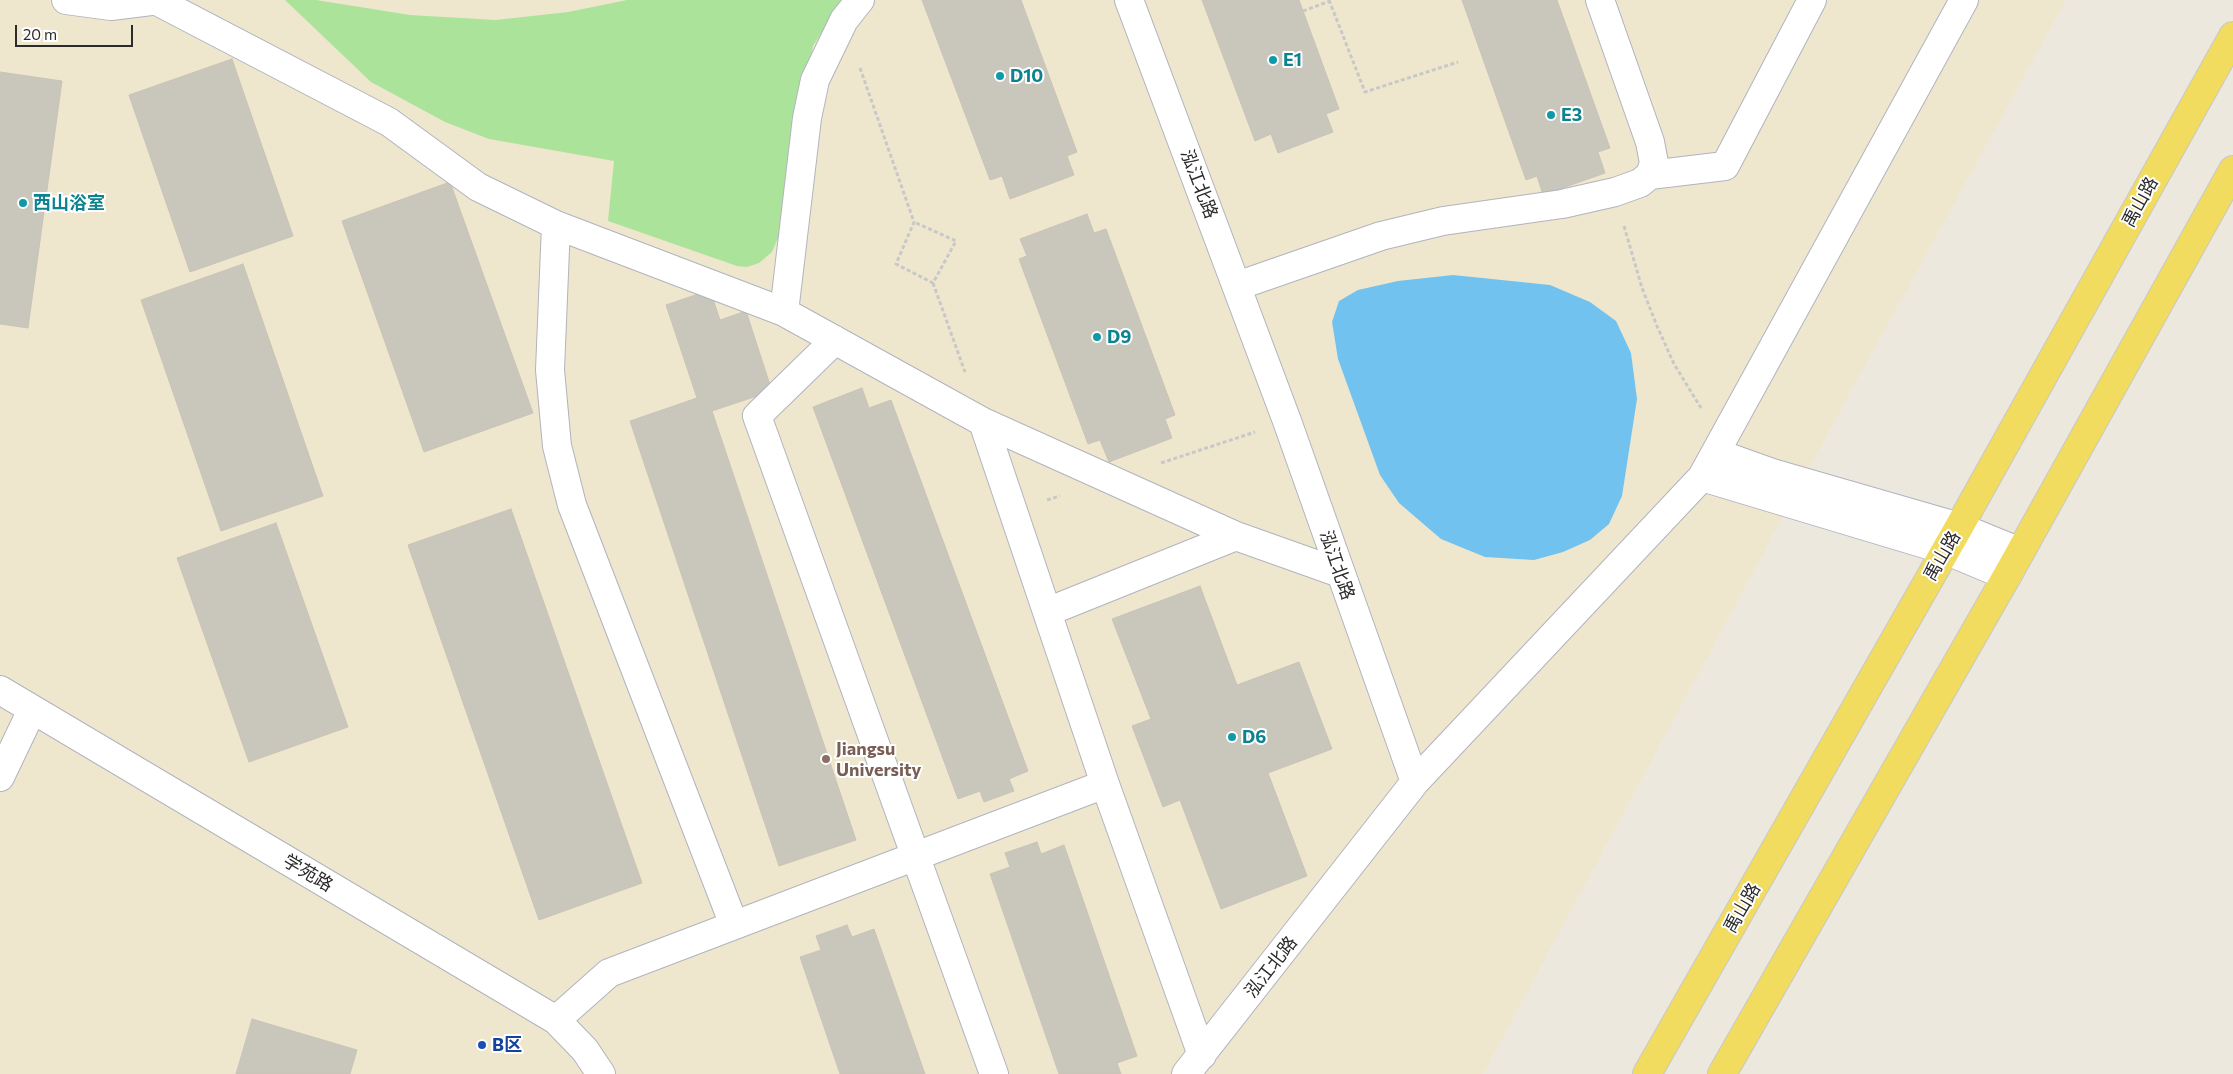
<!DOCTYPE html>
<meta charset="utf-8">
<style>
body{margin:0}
#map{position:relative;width:2233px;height:1074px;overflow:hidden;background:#ede8de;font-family:Commissioner,sans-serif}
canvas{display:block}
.scale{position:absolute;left:15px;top:25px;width:118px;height:22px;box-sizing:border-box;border:2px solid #2b2b2b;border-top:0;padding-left:6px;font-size:15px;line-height:18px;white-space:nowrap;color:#2b2b2b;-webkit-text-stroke:4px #fff;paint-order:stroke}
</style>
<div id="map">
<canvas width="2233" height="1074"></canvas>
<div class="scale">20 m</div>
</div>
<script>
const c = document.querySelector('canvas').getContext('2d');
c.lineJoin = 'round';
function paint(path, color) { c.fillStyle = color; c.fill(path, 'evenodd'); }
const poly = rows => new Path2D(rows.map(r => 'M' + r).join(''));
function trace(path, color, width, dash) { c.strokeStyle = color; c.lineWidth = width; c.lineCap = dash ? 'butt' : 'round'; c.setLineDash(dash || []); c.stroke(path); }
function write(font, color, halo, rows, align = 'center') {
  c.font = font + ' Commissioner,"Noto Sans SC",sans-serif'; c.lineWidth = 4; c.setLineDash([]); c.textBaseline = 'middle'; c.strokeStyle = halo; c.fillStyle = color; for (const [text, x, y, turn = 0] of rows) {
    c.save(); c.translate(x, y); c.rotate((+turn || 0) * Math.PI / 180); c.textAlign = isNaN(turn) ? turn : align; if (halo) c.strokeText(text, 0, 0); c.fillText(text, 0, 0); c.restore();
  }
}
paint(poly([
 [0,0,2066,0,1822,444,1483,1074,0,1074]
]), '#efe7cd');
paint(poly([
 [285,0,316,0,410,15,496,20,568,12,627,0,843,0,813,46,796,130,780,233,772,252,759,263,747,267,737,266,608,221,614,161,489,139,445,122,371,82]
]), '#ace39a');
paint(poly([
 [1453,275,1550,285,1590,302,1616,321,1631,353,1637,399,1622,496,1609,524,1590,540,1563,552,1534,560,1485,557,1441,539,1399,503,1380,475,1338,359,1332,322,1339,301,1358,290,1398,281]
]), '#71c2ef');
const building = poly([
 [922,0,1021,0,1077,152,1067,156,1074,175,1010,199,1002,176,990,180,922,0],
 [1202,0,1299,0,1339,109,1326,114,1333,132,1278,153,1271,134,1255,141,1202,0],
 [1462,0,1557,0,1610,148,1598,152,1605,173,1543,195,1537,176,1526,180,1462,0],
 [232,59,293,236,190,272,129,95,232,59],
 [0,72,62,81,28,328,0,324,0,72],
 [450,182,533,413,424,452,342,221,450,182],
 [1087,214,1094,233,1106,229,1175,415,1165,419,1172,438,1109,462,1100,440,1088,444,1019,259,1027,256,1020,239,1087,214],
 [243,264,323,496,221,531,141,300,243,264],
 [710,290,720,320,746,311,772,391,712,411,856,840,779,866,630,421,697,398,666,305,710,290],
 [862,388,869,408,891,400,1028,771,1009,779,1014,791,984,802,980,791,958,799,813,407,862,388],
 [511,509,642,883,539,920,408,545,511,509],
 [276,523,348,727,249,762,177,558,276,523],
 [1200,586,1237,685,1299,662,1332,749,1268,773,1307,876,1221,909,1180,800,1163,807,1132,726,1151,719,1112,619,1200,586],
 [1037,842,1041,854,1064,845,1137,1056,1117,1063,1121,1074,1059,1074,990,874,1010,867,1005,853,1037,842],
 [847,925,852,937,874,929,925,1074,840,1074,800,957,821,950,816,936,847,925],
 [252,1019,357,1050,350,1074,236,1074,252,1019]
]);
paint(building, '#c9c6bc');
trace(building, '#c9c4b7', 1);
const minor = poly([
 [66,0,111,6,159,0],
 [1129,0,1287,421,1415,782,1186,1074],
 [157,1,389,122,478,187,556,225,784,312,983,422,1236,536,1340,573],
 [1650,175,1725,166,1812,0],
 [556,225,550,370,557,446,572,505,734,925],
 [1237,286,1381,236,1443,221,1562,204,1615,192,1640,183,1650,175,1654,163,1650,142,1600,0],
 [784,312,807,118,815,80,844,20,860,0],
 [835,340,757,416,994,1074],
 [983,422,1105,784,1202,1055],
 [1716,453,1772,473,1959,527,2020,552],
 [1702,477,1945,550,2007,576],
 [1047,612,1236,536],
 [0,690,556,1020,585,1050,601,1074],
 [0,777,32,710],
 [1415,782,1702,477,1964,0],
 [556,1020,609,973,1105,784]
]);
const major = poly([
 [1647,1074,1959,527,2233,36],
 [1722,1074,2007,576,2233,170]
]);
trace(minor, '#b1b3bf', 30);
trace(major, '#c8c8c8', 30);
trace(poly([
 [1329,0,1365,92,1458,62],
 [1303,11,1330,1],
 [860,68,914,222,896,264,933,283,956,241,914,222],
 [1624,226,1642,288,1657,326,1674,364,1701,408],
 [933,283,965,372],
 [1161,463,1255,432],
 [1047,500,1060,496]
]), '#c8c8c8', 3, [4, 2.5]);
trace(minor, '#fff', 28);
trace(major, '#f1dc5f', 28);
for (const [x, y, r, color] of [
 [1273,60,5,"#0f9aa8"],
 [1000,76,5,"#0f9aa8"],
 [1551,115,5,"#0f9aa8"],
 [23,203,5,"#0f9aa8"],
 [1097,337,5,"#0f9aa8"],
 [1232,737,5,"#0f9aa8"],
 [826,759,5,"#8d6e63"],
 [482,1045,5,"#1a4fb4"]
]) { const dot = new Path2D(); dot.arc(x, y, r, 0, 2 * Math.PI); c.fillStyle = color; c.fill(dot); trace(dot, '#fff', 2); }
write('bold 18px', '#0d838f', '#fff', [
 ["E1",1283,60],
 ["D10",1010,76],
 ["E3",1561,115],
 ["西山浴室",33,203],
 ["D9",1107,337],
 ["D6",1242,737]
], 'left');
write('18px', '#2b2b2b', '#fff', [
 ["泓江北路",1199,184,69],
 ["禹山路",2140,202,-61],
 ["禹山路",1942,556,-60],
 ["泓江北路",1337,565,71],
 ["学苑路",308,873,31],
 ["禹山路",1742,908,-60],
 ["泓江北路",1271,967,-52]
]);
write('bold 18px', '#785e54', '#fff', [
 ["Jiangsu",836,749],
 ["University",836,770]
], 'left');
write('bold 18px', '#164399', '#fff', [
 ["B区",492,1045]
], 'left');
</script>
